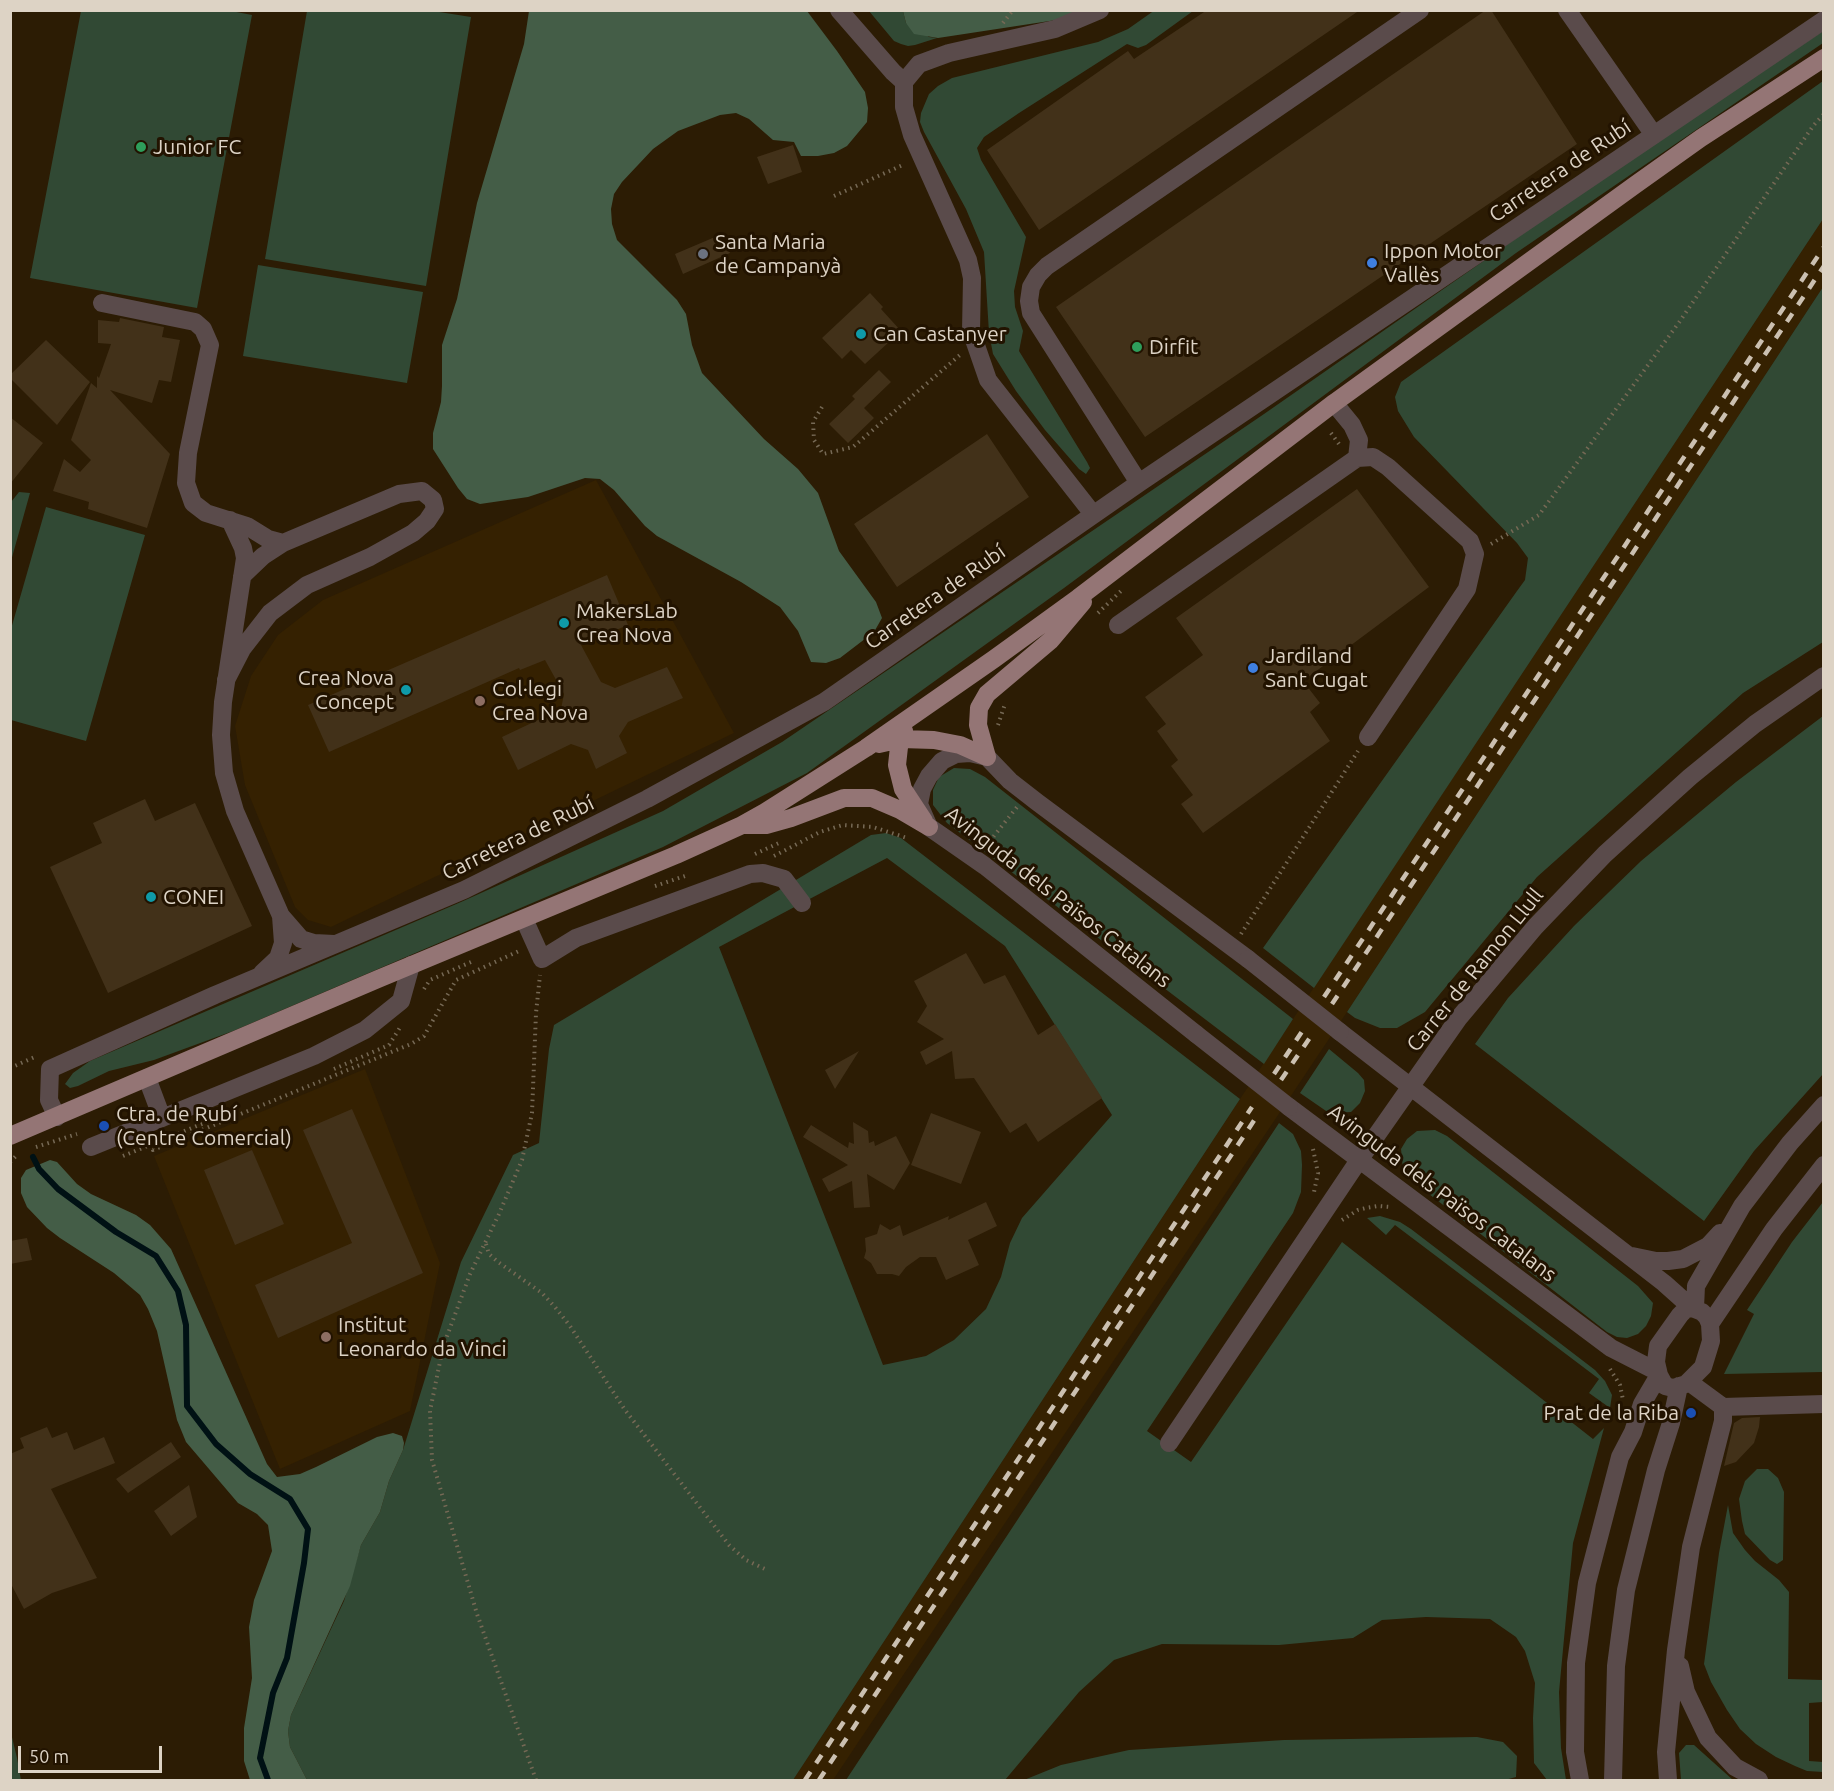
<!DOCTYPE html>
<meta charset="utf-8">
<style>
body{margin:0}
#map{position:relative;width:1834px;height:1791px;overflow:hidden;background:#2c1c04;font-family:Ubuntu,sans-serif}
canvas{display:block}
.frame{position:absolute;inset:0;border:12px solid #ddd3c5;pointer-events:none}
.scale{position:absolute;left:18px;top:1746px;width:144px;height:27px;box-sizing:border-box;border:3px solid #ddd3c5;border-top:0;padding-left:8px;font-size:18px;line-height:21px;white-space:nowrap;color:#ddd3c5;-webkit-text-stroke:4px #221300;paint-order:stroke}
</style>
<div id="map">
<canvas width="1834" height="1791"></canvas>
<div class="frame"></div>
<div class="scale">50 m</div>
</div>
<script>
const c = document.querySelector('canvas').getContext('2d');
c.lineJoin = 'round';
function paint(path, color) { c.fillStyle = color; c.fill(path, 'evenodd'); }
const poly = rows => new Path2D(rows.map(r => 'M' + r).join(''));
function trace(path, color, width, dash) { c.strokeStyle = color; c.lineWidth = width; c.lineCap = dash ? 'butt' : 'round'; c.setLineDash(dash || []); c.stroke(path); }
function write(font, color, halo, rows, align = 'center') {
  c.font = font + ' Ubuntu,sans-serif'; c.lineWidth = 6; c.setLineDash([]); c.textBaseline = 'middle'; c.strokeStyle = halo; c.fillStyle = color; for (const [text, x, y, turn = 0] of rows) {
    c.save(); c.translate(x, y); c.rotate((+turn || 0) * Math.PI / 180); c.textAlign = isNaN(turn) ? turn : align; if (halo) c.strokeText(text, 0, 0); c.fillText(text, 0, 0); c.restore();
  }
}
paint(poly([
 [1823,219,1823,287,1347,1012,833,1780,793,1780,1240,1099],
 [596,480,734,733,331,927,308,920,295,907,245,785,235,726,251,676,278,635,323,600],
 [365,1069,440,1263,410,1411,280,1469,154,1156]
]), '#352101');
paint(poly([
 [226,10,252,15,197,308,30,278,81,11],
 [1155,10,1193,11,1146,45,1138,48,1127,44,1019,113,984,137,977,148,981,160,1026,237,1014,291,1015,307,1023,331,1019,351,1087,462,1090,468,1086,474,1079,469,1045,430,1016,391,993,354,989,333,984,252,966,209,924,132,920,122,921,113,929,94,938,86,952,78,1098,42,1128,29],
 [433,11,471,17,426,286,265,259,307,11],
 [869,11,903,11,906,23,929,37,937,38,915,45,908,46,901,44,894,41],
 [1823,31,1823,43,1516,253,1064,588,807,773,663,847,233,1031,154,1060,109,1071,78,1086,70,1088,65,1084,73,1073,90,1061,461,902,663,811,782,742,1264,414,1617,168],
 [1823,81,1823,219,1314,988,1263,948,1517,591,1525,580,1528,558,1517,543,1414,437,1398,411,1395,397,1401,382],
 [258,265,423,292,407,383,243,356],
 [1823,287,1823,642,1743,693,1537,877,1425,1012,1397,1028,1380,1028,1355,1018,1347,1012],
 [19,492,30,493,11,561,11,502],
 [46,507,145,535,86,741,11,720,11,629],
 [1823,716,1823,1074,1754,1151,1704,1221,1475,1044,1508,998,1574,926,1641,861,1736,782],
 [954,768,970,769,985,777,1293,1019,1264,1064,947,823,933,805,933,790,939,777],
 [886,833,901,838,1240,1099,793,1780,307,1780,290,1747,288,1731,291,1715,344,1601,361,1545,380,1512,389,1481,403,1450,461,1262,513,1155,539,1143,549,1049,554,1025,871,835],
 [887,858,1005,946,1112,1115,1022,1218,1010,1243,1001,1277,986,1309,954,1340,926,1356,883,1365,719,947],
 [1329,1049,1358,1073,1364,1080,1365,1091,1360,1103,1351,1112,1329,1113,1300,1093],
 [1279,1123,1293,1134,1301,1151,1302,1165,1301,1192,1293,1213,1147,1431,1191,1462,1342,1242,1593,1439,1604,1428,1573,1543,1559,1692,1561,1748,1566,1780,1547,1780,1534,1763,1533,1718,1535,1683,1525,1651,1516,1637,1490,1619,1426,1617,1382,1620,1353,1638,1279,1645,1162,1644,1114,1660,1079,1692,1005,1780,846,1780],
 [1435,1130,1447,1136,1638,1286,1653,1303,1651,1316,1646,1326,1638,1334,1627,1338,1617,1337,1607,1332,1411,1180,1403,1170,1401,1149,1407,1139,1417,1131],
 [1823,1202,1823,1372,1724,1374,1754,1314,1747,1310,1792,1242],
 [1380,1216,1400,1222,1411,1229,1595,1370,1605,1381,1612,1395,1610,1408,1589,1393,1599,1379,1395,1225,1386,1235,1367,1218],
 [1757,1469,1768,1469,1778,1478,1784,1492,1783,1560,1777,1564,1770,1560,1745,1534,1742,1521,1739,1499,1745,1481],
 [1728,1505,1733,1533,1745,1550,1755,1561,1779,1580,1789,1592,1788,1679,1823,1680,1823,1702,1809,1703,1809,1761,1823,1762,1823,1772,1807,1771,1795,1766,1776,1757,1756,1744,1740,1729,1727,1710,1711,1682,1704,1664,1719,1553],
 [11,1733,17,1758,21,1780,11,1780],
 [1477,1737,1503,1742,1517,1756,1516,1777,1505,1780,1024,1780,1061,1765,1129,1750,1284,1740],
 [1686,1745,1694,1745,1733,1780,1681,1780,1679,1753]
]), '#314934');
paint(poly([
 [529,11,807,11,837,51,865,92,868,108,867,122,847,146,834,153,818,156,801,156,794,142,773,140,749,119,736,113,720,115,678,131,653,149,622,182,614,194,611,209,612,224,617,240,677,300,686,314,692,345,702,373,764,439,798,469,818,493,839,551,876,602,882,618,874,632,840,658,826,663,811,662,798,631,780,607,741,582,657,536,645,526,614,490,600,479,585,478,528,497,480,504,467,499,458,488,433,449,433,433,441,402,442,386,442,345,457,299,477,203,524,44],
 [903,11,1081,11,1056,20,938,38,914,34,906,23],
 [50,1160,57,1162,77,1184,91,1194,136,1215,150,1225,171,1249,267,1464,277,1477,300,1474,316,1467,377,1437,393,1433,402,1436,404,1443,403,1450,389,1481,380,1512,361,1545,350,1586,291,1715,288,1731,290,1747,307,1780,250,1780,244,1761,244,1728,252,1678,249,1627,254,1600,272,1551,268,1525,257,1514,238,1503,186,1442,177,1420,157,1331,148,1309,140,1295,114,1273,60,1238,47,1228,27,1207,21,1193,21,1178,26,1170]
]), '#445d47');
trace(poly([
 [33,1157,39,1169,58,1189,116,1232,156,1256,178,1291,186,1325,187,1406,216,1444,250,1474,290,1499,308,1529,304,1563,287,1658,273,1693,260,1758,268,1780]
]), '#001114', 6);
paint(poly([
 [1207,10,1360,10,1039,230,987,150,1128,51,1134,59],
 [1486,10,1491,10,1577,144,1145,437,1056,307],
 [793,145,802,172,768,184,757,157],
 [722,234,730,253,683,274,675,254],
 [870,293,883,307,881,309,901,331,865,364,851,350,842,359,822,338],
 [120,318,164,327,162,337,180,340,171,382,159,380,152,403,110,390,170,454,147,528,88,509,89,502,53,491,64,459,80,472,91,460,71,440,91,383,97,388,97,376,99,378,111,344,98,343,98,320,119,322],
 [46,340,90,382,57,425,10,378,10,375],
 [879,370,891,382,864,408,874,418,848,443,829,424,855,399,852,396],
 [10,417,43,443,10,484],
 [987,434,1029,497,897,587,854,524],
 [1357,489,1429,587,1303,681,1320,703,1310,712,1330,741,1203,833,1181,804,1193,795,1171,766,1178,760,1157,731,1166,724,1145,697,1203,655,1176,618],
 [607,575,628,625,581,645,601,682,615,688,667,667,683,698,628,722,619,736,627,753,596,769,588,750,571,744,518,770,502,737,561,709,564,694,545,660,520,670,519,668,329,752,308,705],
 [145,799,155,821,195,803,252,926,108,993,50,867,102,843,93,823],
 [966,953,984,984,1005,975,1038,1035,1055,1024,1102,1098,1038,1142,1026,1123,1010,1133,974,1078,955,1079,952,1051,926,1065,920,1052,944,1039,917,1022,927,1006,914,981],
 [859,1051,835,1089,825,1070],
 [352,1109,423,1273,278,1338,255,1285,352,1243,303,1130],
 [931,1113,981,1132,961,1184,911,1165],
 [853,1122,868,1131,869,1143,874,1141,875,1146,896,1136,910,1163,894,1190,867,1174,870,1207,854,1208,852,1181,829,1192,822,1179,848,1165,803,1137,811,1125,848,1148,849,1142,854,1144],
 [252,1150,284,1224,235,1245,204,1170],
 [986,1202,997,1226,968,1240,979,1265,946,1280,936,1257,920,1257,906,1267,899,1276,892,1274,877,1274,871,1263,864,1258,866,1251,865,1238,877,1234,880,1224,890,1230,900,1225,903,1236,949,1216,948,1220],
 [27,1238,32,1260,10,1264,10,1241],
 [1760,1417,1759,1427,1754,1443,1736,1462,1724,1466,1734,1423,1742,1418],
 [47,1427,52,1438,67,1432,74,1450,104,1437,115,1463,51,1489,97,1578,52,1593,24,1609,10,1582,10,1454,24,1448,20,1438],
 [171,1442,181,1457,128,1493,116,1479],
 [189,1485,197,1517,171,1536,154,1511]
]), '#423119');
trace(poly([
 [1003,23,1013,10],
 [834,196,905,164],
 [822,407,813,422,814,440,823,454,853,447,960,355],
 [1331,433,1339,444],
 [1491,544,1539,515,1680,321,1813,126,1824,114],
 [1098,613,1123,589],
 [998,725,1005,704],
 [986,846,1017,807],
 [755,854,781,842],
 [774,856,820,832,843,825,873,827,907,838],
 [655,886,685,876],
 [1241,934,1358,751],
 [424,989,430,980,471,962],
 [10,1068,37,1056],
 [334,1069,389,1045,401,1026],
 [150,1144,153,1150,411,1044,424,1036,456,980,519,951],
 [36,1147,77,1134],
 [1313,1149,1318,1173,1314,1192],
 [123,1156,214,1119],
 [10,1162,18,1154],
 [1342,1220,1358,1210,1366,1208,1378,1206,1390,1207],
 [486,1244,489,1254,498,1262,542,1293,555,1307,570,1326,625,1410,729,1545,746,1560,767,1570],
 [1610,1369,1620,1385,1623,1400],
 [536,1780,477,1614,432,1460,430,1411,443,1347,470,1274,499,1214,522,1160,532,1113,536,1013,540,975]
]), '#766955', 4, [1.5, 4.5]);
trace(poly([
 [839,10,893,72,904,82,904,107,912,135,968,260,972,278,971,331,988,380,1093,514],
 [1567,10,1654,135],
 [904,82,919,64,949,53,1055,29,1100,10],
 [102,303,195,322,203,329,210,345,188,453,186,483,193,503,206,513,247,526,268,539,283,543,399,494,422,491,433,500,435,509,427,521,413,533,370,557,307,585,270,613,242,649,226,680],
 [1357,458,1373,457,1388,467,1470,541,1475,554,1467,589,1368,737],
 [1139,483,1031,313,1029,301,1031,287,1038,275,1047,266,1420,10],
 [230,520,243,548,245,558,223,702,221,735,224,773,235,811,281,916],
 [242,576,263,556,283,543],
 [1118,625,1357,458,1359,440,1352,425,1334,403],
 [524,919,542,959,576,938,750,874,763,873,784,879,802,903],
 [262,973,278,958,283,943,281,916,301,939,314,943,334,944],
 [1340,1032,1664,1283,1692,1308,1702,1312,1707,1317,1710,1324,1711,1341,1703,1367,1686,1384,1673,1388,1665,1386,1659,1375,1656,1362,1658,1346,1680,1315,1686,1309,1692,1308],
 [1196,1034,985,866,929,827,919,804,922,789,929,776,942,761,956,754,970,753,987,757,1010,781,1037,802,1248,959],
 [147,1078,162,1118],
 [1289,1107,1611,1348,1658,1372],
 [57,1117,49,1100,50,1069,215,995,464,890,647,799,824,702,1139,483,1824,20],
 [91,1147,314,1056,365,1030,401,1001,411,965],
 [1632,1256,1656,1261,1668,1261,1683,1259,1708,1246,1720,1233],
 [1695,1308,1696,1286,1742,1206,1790,1143,1824,1105],
 [1710,1324,1774,1229,1824,1165],
 [1689,1382,1723,1407,1824,1404],
 [1169,1443,1355,1166,1458,1019,1535,927,1605,854,1690,777,1755,724,1824,676],
 [1680,1666,1686,1692,1708,1738,1735,1767,1759,1780],
 [1580,1780,1575,1752,1576,1663,1587,1583,1620,1457,1633,1432,1642,1404,1659,1375],
 [1613,1780,1616,1666,1626,1590,1656,1470,1671,1423,1679,1386],
 [1668,1780,1666,1752,1676,1650,1691,1547,1723,1421,1723,1407]
]), '#5a4b4b', 18);
trace(poly([
 [904,731,899,747,897,765,903,789,924,821],
 [879,744,901,739,934,740,960,745,987,757],
 [987,757,978,725,979,708,987,694,1051,640,1083,602],
 [745,825,766,825,791,818,844,798,872,798,900,810,929,827],
 [10,1136,378,979,676,855,740,826,765,812,866,748,994,659,1078,598,1334,403,1635,185,1701,138,1824,58]
]), '#947575', 18);
trace(poly([
 [1324,997,1824,247],
 [1332,1004,1824,266],
 [1274,1074,1303,1030],
 [1281,1080,1311,1036],
 [805,1780,1252,1107],
 [819,1780,1259,1113]
]), '#cbc0b1', 4.5, [10, 10]);
trace(poly([
 [1248,959,1340,1032],
 [1196,1034,1289,1107]
]), '#5a4b4b', 18);
for (const [x, y, r, color] of [
 [141,147,6,"#2e9e5b"],
 [703,254,6,"#6b7280"],
 [1372,263,6,"#3f7fe0"],
 [861,334,6,"#0f9aa8"],
 [1137,347,6,"#2e9e5b"],
 [564,623,6,"#0f9aa8"],
 [1253,668,6,"#3f7fe0"],
 [406,690,6,"#0f9aa8"],
 [480,701,6,"#8d6e63"],
 [151,897,6,"#0f9aa8"],
 [104,1126,6,"#1a4fb4"],
 [326,1337,6,"#8d6e63"],
 [1691,1413,6,"#1a4fb4"]
]) { const dot = new Path2D(); dot.arc(x, y, r, 0, 2 * Math.PI); c.fillStyle = color; c.fill(dot); trace(dot, '#221300', 2); }
write('21px', '#ddd3c5', '#221300', [
 ["Junior FC",153,147],
 ["Santa Maria",715,242],
 ["de Campanyà",715,266],
 ["Ippon Motor",1384,251],
 ["Vallès",1384,275],
 ["Can Castanyer",873,334],
 ["Dirfit",1149,347],
 ["MakersLab",576,611],
 ["Crea Nova",576,635],
 ["Jardiland",1265,656],
 ["Sant Cugat",1265,680],
 ["Crea Nova",394,678,"right"],
 ["Concept",394,702,"right"],
 ["Col·legi",492,689],
 ["Crea Nova",492,713],
 ["CONEI",163,897],
 ["Ctra. de Rubí",116,1114],
 ["(Centre Comercial)",116,1138],
 ["Institut",338,1325],
 ["Leonardo da Vinci",338,1349],
 ["Prat de la Riba",1679,1413,"right"]
], 'left');
write('21px', '#ddd3c5', '#221300', [
 ["Carretera de Rubí",1560,171,-34],
 ["Carretera de Rubí",935,597,-35],
 ["Carretera de Rubí",518,838,-26],
 ["Avinguda dels Països Catalans",1058,897,38],
 ["Carrer de Ramon Llull",1475,970,-51],
 ["Avinguda dels Països Catalans",1442,1193,37]
]);
</script>
